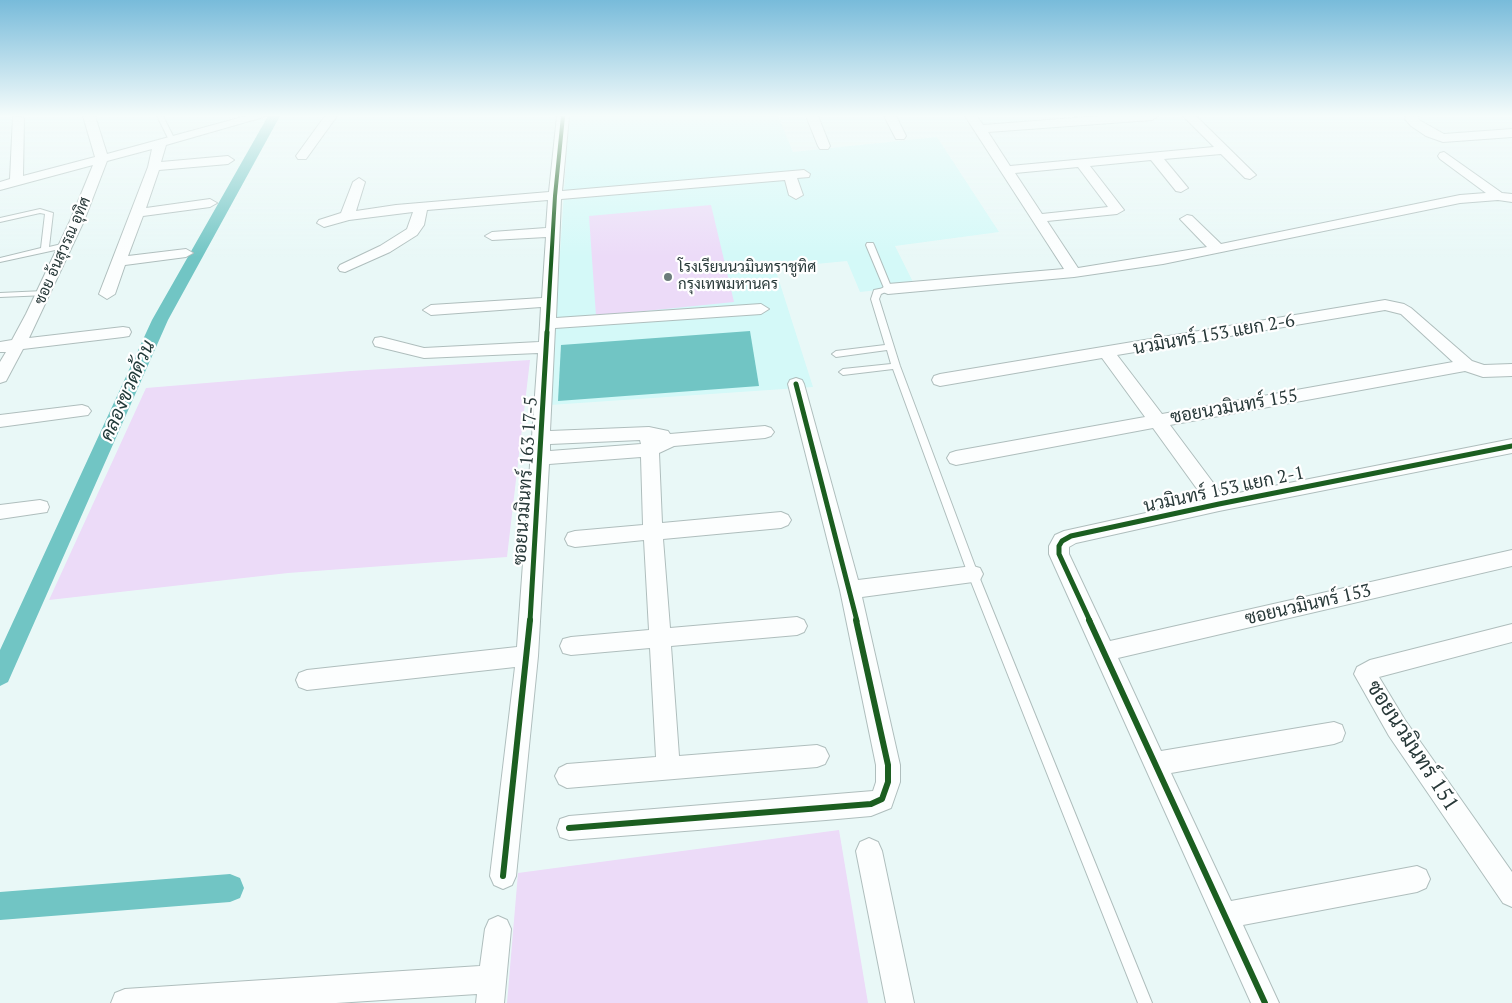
<!DOCTYPE html>
<meta charset="utf-8">
<style>
body{margin:0}
canvas{display:block;background:#e9f8f7}
</style>
<canvas width="1512" height="1003"></canvas>
<script>
const c = document.querySelector('canvas').getContext('2d');
c.lineJoin = 'round';
function paint(path, color) { c.fillStyle = color; c.fill(path, 'evenodd'); }
const poly = rows => new Path2D(rows.map(r => 'M' + r).join(''));
function trace(path, color, width, dash) { c.strokeStyle = color; c.lineWidth = width; c.lineCap = dash ? 'butt' : 'round'; c.setLineDash(dash || []); c.stroke(path); }
function write(font, color, halo, rows, align = 'center') {
  c.font = font + ' "PT Serif",Sarabun,serif'; c.lineWidth = 4.5; c.setLineDash([]); c.textBaseline = 'middle'; c.strokeStyle = halo; c.fillStyle = color; for (const [text, x, y, turn = 0] of rows) {
    c.save(); c.translate(x, y); c.rotate((+turn || 0) * Math.PI / 180); c.textAlign = isNaN(turn) ? turn : align; if (halo) c.strokeText(text, 0, 0); c.fillText(text, 0, 0); c.restore();
  }
}
paint(poly([
 [569,116,778,116,793,152,937,137,999,232,895,246,915,286,860,292,847,261,775,268,813,387,550,405]
]), '#d4f9f8');
paint(poly([
 [711,205,734,302,596,316,589,216],
 [530,360,507,557,288,573,49,600,146,388,351,371],
 [839,830,868,1003,507,1003,518,873]
]), '#ecdbf8');
paint(poly([
 [750,331,759,386,558,401,561,345]
]), '#71c5c4');
paint(poly([
 [268,116,280,116,168,320,8,682,0,686,0,650,152,320,268,116],
 [230,874,240,878,244,888,240,898,230,902,0,920,0,892,230,874]
]), '#71c5c4');
const lane = poly([
 [157,116,163,116,175,140,174,141,169,140,157,116],
 [40,209,53,213,49,247,66,243,69,243,69,247,0,262,0,258,41,248,45,214,40,213,0,222,0,218,40,209],
 [867,243,873,243,874,245,892,289,881,294,879,299,900,366,978,574,1152,1003,1138,1003,968,574,893,369,843,375,839,372,843,369,891,364,887,350,836,357,832,354,836,351,885,345,871,299,874,290,884,288,866,245,867,243],
 [44,291,48,293,47,295,0,297,0,293,44,291]
]);
const street = poly([
 [13,116,24,118,23,176,95,157,83,116,95,116,107,154,246,116,267,116,166,145,161,162,228,156,234,160,228,164,159,170,146,208,210,199,217,203,210,207,143,216,128,256,186,249,193,253,186,257,125,265,115,294,107,299,99,294,148,167,152,149,107,161,84,221,29,338,123,327,129,328,131,332,129,336,123,337,23,349,6,381,0,383,0,362,6,352,0,352,0,342,12,340,26,314,70,221,93,165,0,190,0,182,10,179,13,116],
 [325,116,337,116,306,159,298,159,296,156,325,116],
 [557,116,569,116,562,191,804,170,810,174,809,177,797,178,803,195,796,199,789,195,785,180,561,199,556,318,761,304,769,309,761,314,555,328,550,431,649,427,668,431,670,434,765,426,771,428,774,432,771,436,765,438,674,446,659,453,662,523,781,512,788,515,791,520,788,525,781,528,663,539,670,628,797,617,804,620,807,626,804,632,797,635,671,646,679,756,817,745,825,748,829,756,825,764,817,767,567,788,559,784,555,776,559,768,567,764,656,757,650,648,571,655,563,653,560,646,563,639,571,637,649,630,644,540,575,547,568,545,565,539,568,533,575,531,643,525,641,457,549,464,538,656,516,876,512,885,503,889,494,885,490,876,515,667,307,690,299,687,296,680,299,673,307,670,517,647,538,353,424,358,375,346,373,342,375,338,381,337,424,348,539,342,541,307,431,315,423,310,431,305,542,298,546,237,492,240,485,236,492,232,546,228,548,200,427,210,424,225,417,235,390,252,345,272,340,271,338,268,340,265,380,246,407,229,413,212,349,220,324,227,317,223,319,220,341,213,353,182,359,178,365,182,356,211,396,205,549,192,557,116],
 [640,440,641,444,550,451,550,444,640,440],
 [806,116,818,116,830,146,828,149,820,149,818,146,806,116],
 [884,116,896,116,906,136,904,139,896,139,884,116],
 [965,116,977,116,983,125,1100,116,1158,116,1152,120,988,132,1010,166,1214,147,1183,116,1196,116,1256,175,1250,179,1245,178,1221,154,1164,159,1188,188,1181,192,1176,191,1151,160,1090,166,1124,210,1117,214,1047,221,1078,268,1207,247,1180,219,1187,215,1192,216,1221,244,1460,195,1486,193,1440,159,1438,156,1440,153,1444,152,1502,193,1512,194,1512,202,1498,200,1460,203,1163,264,1074,277,888,294,883,292,881,289,888,284,1064,269,965,116],
 [1078,167,1108,207,1042,214,1015,173,1078,167],
 [1406,116,1418,116,1419,120,1444,134,1512,129,1512,137,1443,142,1426,136,1411,126,1405,119,1406,116],
 [1385,300,1404,304,1411,308,1472,361,1484,365,1512,364,1512,376,1483,377,1465,371,1170,425,1223,496,1512,439,1512,453,1219,511,1076,543,1069,547,1069,554,1110,641,1512,550,1512,566,1118,658,1161,751,1334,722,1342,725,1345,733,1342,741,1334,744,1171,773,1231,901,1417,866,1426,870,1430,879,1426,888,1417,892,1243,925,1279,1003,1251,1003,1049,554,1049,546,1055,535,1064,531,1205,500,1153,428,956,465,950,463,947,458,950,453,956,451,1145,417,1102,358,940,386,934,384,932,380,934,376,940,374,1385,300],
 [1385,310,1401,314,1453,362,1162,414,1117,355,1385,310],
 [796,378,802,380,804,384,858,580,973,566,980,568,983,574,980,580,973,582,862,597,900,765,900,782,891,808,871,816,826,820,569,840,560,837,557,828,560,819,569,816,873,791,876,782,876,765,840,590,788,384,790,380,796,378],
 [82,405,88,407,91,411,88,415,0,427,0,415,82,405],
 [40,500,47,502,49,507,47,512,0,519,0,505,40,500],
 [1512,624,1512,642,1379,677,1405,720,1512,872,1512,907,1503,903,1389,736,1354,674,1357,667,1370,660,1512,624],
 [869,838,878,842,882,851,914,1003,886,1003,856,851,860,842,869,838],
 [498,916,507,920,511,929,504,1003,476,1003,477,994,336,1003,111,1003,115,993,125,989,480,966,485,929,489,920,498,916]
]);
trace(lane, '#afbebd', 2);
trace(street, '#afbebd', 2);
paint(lane, '#fcfefe');
paint(street, '#fcfefe');
trace(poly([
 [547,333,555,196,563,116]
]), '#1b5e20', 4);
trace(poly([
 [796,384,857,621],
 [530,621,547,332],
 [1090,621,1059,554,1059,546,1062,541,1071,536,1219,504,1512,446]
]), '#1b5e20', 5);
trace(poly([
 [1089,620,1265,1003],
 [569,828,871,804,882,799,888,782,888,765,856,620],
 [503,876,530,620]
]), '#1b5e20', 6);
const sky = c.createLinearGradient(0, 0, 0, 257);
sky.addColorStop(0, '#78bbda');
sky.addColorStop(0.45, '#f5fcfb');
sky.addColorStop(1, '#f5fcfb00');
c.fillStyle = sky;
c.fillRect(0, 0, 1512, 257);
for (const [x, y, r, color] of [
 [668,277,5,"#6b7b7b"]
]) { const dot = new Path2D(); dot.arc(x, y, r, 0, 2 * Math.PI); c.fillStyle = color; c.fill(dot); trace(dot, '#fff', 2); }
write('15px', '#273838', '#fff', [
 ["ซอย อ้นสุวรณ อุทิศ",63,251,-66]
]);
write('15px', '#273838', '#fff', [
 ["โรงเรียนนวมินทราชูทิศ",678,268],
 ["กรุงเทพมหานคร",678,285]
], 'left');
write('18px', '#273838', '#fff', [
 ["นวมินทร์ 153 แยก 2-6",1214,335,-10],
 ["ซอยนวมินทร์ 155",1234,407,-10],
 ["ซอยนวมินทร์ 163 17-5",526,481,-86],
 ["นวมินทร์ 153 แยก 2-1",1224,490,-12],
 ["ซอยนวมินทร์ 153",1308,605,-13]
]);
write('italic 19px', '#1f3837', '#fff', [
 ["คลองขวดด้วน",128,391,-66]
]);
write('21px', '#273838', '#fff', [
 ["ซอยนวมินทร์ 151",1412,746,57]
]);
</script>
